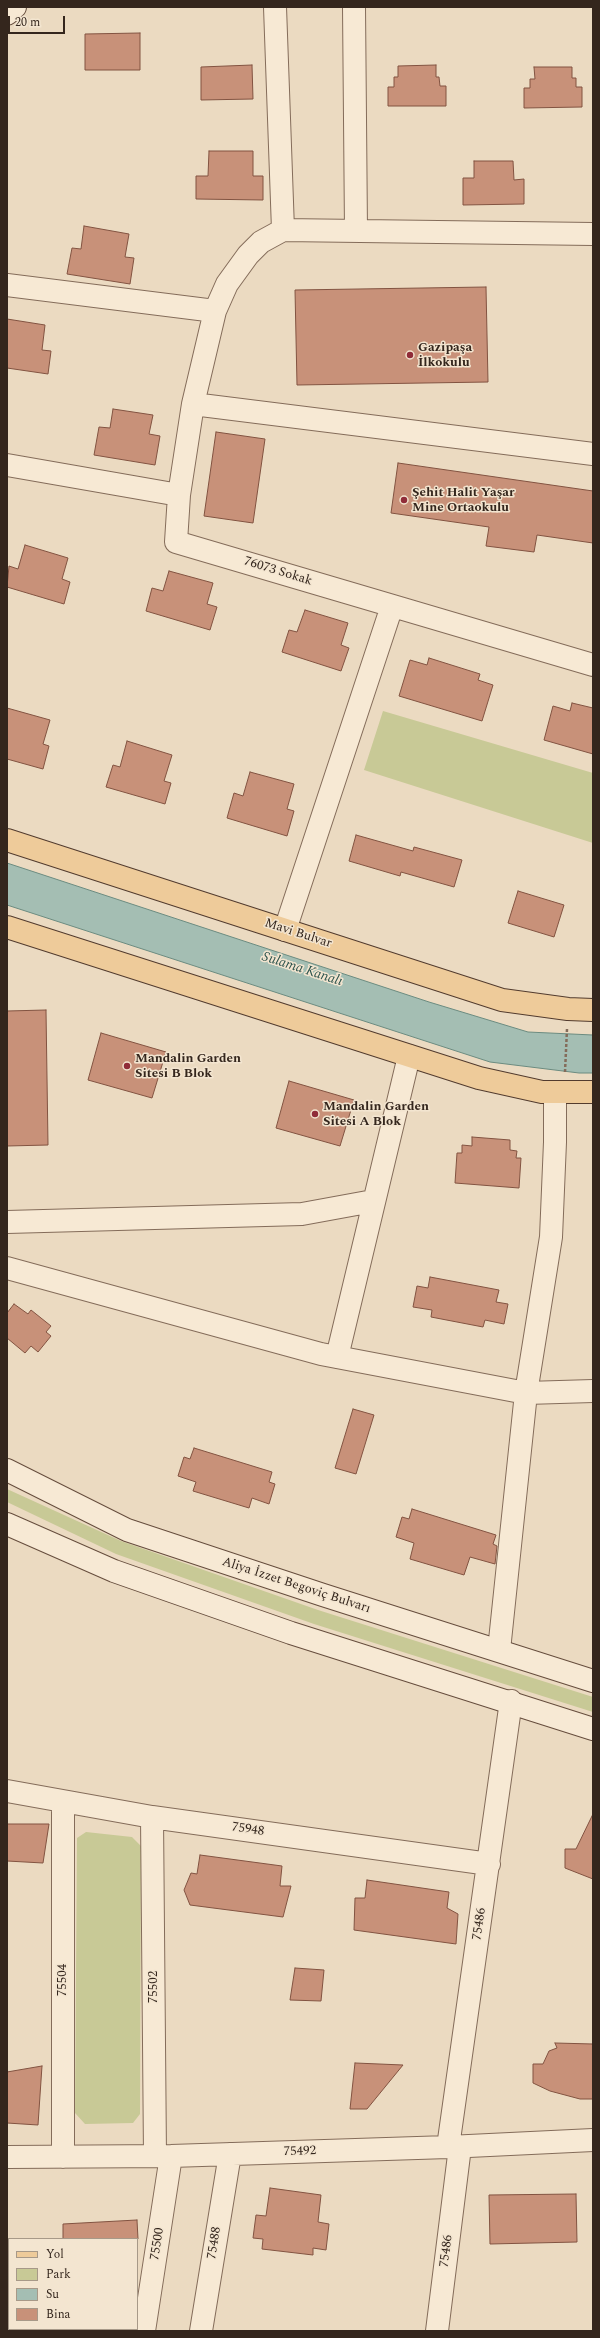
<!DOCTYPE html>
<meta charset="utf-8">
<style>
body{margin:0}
#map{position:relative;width:600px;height:2338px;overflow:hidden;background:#ebdac1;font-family:Spectral,serif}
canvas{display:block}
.frame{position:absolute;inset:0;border:8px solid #34261d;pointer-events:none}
.legend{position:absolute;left:8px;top:2238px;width:130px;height:92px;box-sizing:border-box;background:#f3e5d0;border:1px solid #a79988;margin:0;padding:5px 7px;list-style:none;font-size:12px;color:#34261d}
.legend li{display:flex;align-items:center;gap:8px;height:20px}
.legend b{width:20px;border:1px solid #a79988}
.scale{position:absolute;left:8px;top:16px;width:57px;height:18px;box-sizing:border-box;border:2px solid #34261d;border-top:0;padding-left:5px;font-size:12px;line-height:14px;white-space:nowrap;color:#34261d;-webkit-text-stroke:3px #f3e5d0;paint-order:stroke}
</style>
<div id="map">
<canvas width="600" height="2338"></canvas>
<div class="frame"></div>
<ul class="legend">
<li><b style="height:5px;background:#eecb9a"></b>Yol</li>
<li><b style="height:11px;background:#c8c996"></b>Park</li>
<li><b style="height:11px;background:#a4beb3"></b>Su</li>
<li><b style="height:11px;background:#c89179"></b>Bina</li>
</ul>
<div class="scale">20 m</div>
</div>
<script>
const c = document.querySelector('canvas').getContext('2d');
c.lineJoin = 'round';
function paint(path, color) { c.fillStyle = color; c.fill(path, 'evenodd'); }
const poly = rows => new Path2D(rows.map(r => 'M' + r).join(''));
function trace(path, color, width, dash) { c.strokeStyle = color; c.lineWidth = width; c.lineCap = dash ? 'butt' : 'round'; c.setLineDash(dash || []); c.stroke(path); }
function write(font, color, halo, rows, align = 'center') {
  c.font = font + ' Spectral,serif'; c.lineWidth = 3; c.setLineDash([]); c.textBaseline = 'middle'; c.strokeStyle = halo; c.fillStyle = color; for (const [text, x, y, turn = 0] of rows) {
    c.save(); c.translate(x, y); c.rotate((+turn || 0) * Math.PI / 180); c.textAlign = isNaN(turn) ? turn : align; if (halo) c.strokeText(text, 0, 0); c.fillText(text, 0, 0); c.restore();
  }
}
paint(poly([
 [383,711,593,773,593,843,364,770],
 [7,1489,121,1541,318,1610,593,1697,593,1712,314,1624,116,1554,7,1502],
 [86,1832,132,1837,141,1846,140,2114,133,2123,85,2124,75,2113,77,1838]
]), '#c8c996');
const water = poly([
 [7,863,429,1002,528,1032,593,1035,593,1073,579,1073,490,1062,7,905,7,863]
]);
paint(water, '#a4beb3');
trace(water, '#6b8b80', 1);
const building = poly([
 [140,33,140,70,85,70,85,34,140,33],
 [252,65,253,99,201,100,201,67,252,65],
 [436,65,436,77,439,77,440,86,446,86,446,106,388,106,388,87,394,87,394,77,398,77,398,66,436,65],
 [534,67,572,67,572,78,576,78,576,87,582,87,582,107,524,108,524,88,530,88,530,79,535,79,534,67],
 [209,151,253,151,253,176,263,176,263,200,196,199,196,176,208,176,209,151],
 [474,161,513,161,514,180,524,179,524,204,463,205,463,178,474,178,474,161],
 [84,226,129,234,125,257,134,258,130,284,67,274,72,248,81,249,84,226],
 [486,287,488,382,297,385,295,290,486,287],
 [7,319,45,325,42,350,51,351,48,374,7,368,7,319],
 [113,409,153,415,149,434,160,436,155,465,94,455,99,427,110,428,113,409],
 [216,432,265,439,253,523,204,516,216,432],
 [398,463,593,491,593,543,537,535,534,552,486,546,489,527,391,513,398,463],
 [25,545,68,558,62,579,70,582,64,604,7,587,9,566,18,569,25,545],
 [169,571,213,583,207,604,217,607,210,630,146,611,152,588,163,591,169,571],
 [305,610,348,623,341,645,349,648,341,671,282,652,289,630,297,632,305,610],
 [429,658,480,674,478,680,493,685,482,721,399,696,410,660,427,665,429,658],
 [572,703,593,708,593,754,544,740,553,706,570,711,572,703],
 [7,708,50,720,43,744,49,746,43,769,7,759,7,708],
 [127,741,172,755,164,781,171,783,165,804,106,787,113,765,120,767,127,741],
 [250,772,294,784,287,809,294,811,287,836,227,818,234,793,243,796,250,772],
 [356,835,413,851,414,847,462,860,454,887,401,872,400,876,349,861,356,835],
 [518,891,564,905,554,937,508,923,518,891],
 [46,1010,48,1145,7,1146,7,1011,46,1010],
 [101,1033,166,1052,152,1098,88,1080,101,1033],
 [289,1081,354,1100,340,1146,276,1128,289,1081],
 [472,1137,510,1140,510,1150,517,1151,516,1158,521,1158,519,1188,455,1183,457,1153,462,1153,462,1145,472,1146,472,1137],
 [430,1277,499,1290,496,1302,508,1304,504,1324,485,1320,483,1327,431,1317,432,1310,413,1307,417,1286,428,1288,430,1277],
 [14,1304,28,1314,31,1310,51,1326,46,1332,51,1336,38,1352,31,1346,25,1353,7,1338,7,1313,14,1304],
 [353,1409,374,1415,356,1474,335,1468,353,1409],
 [194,1448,272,1472,269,1482,275,1484,269,1504,252,1498,249,1508,193,1491,196,1482,178,1476,184,1457,190,1459,194,1448],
 [412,1509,496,1535,493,1544,497,1546,495,1564,470,1557,464,1575,410,1559,414,1543,396,1537,402,1517,409,1519,412,1509],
 [593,1814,593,1879,565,1868,565,1849,576,1849,593,1814],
 [7,1824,49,1824,43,1863,7,1861,7,1824],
 [200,1855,282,1866,280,1886,291,1886,283,1917,190,1905,184,1890,191,1873,197,1874,200,1855],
 [367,1880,449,1892,447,1908,458,1914,456,1944,354,1930,355,1898,365,1898,367,1880],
 [295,1968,324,1970,321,2001,290,2000,295,1968],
 [555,2043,593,2044,593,2099,580,2099,550,2091,533,2083,533,2064,543,2064,549,2051,557,2048,555,2043],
 [355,2063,403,2065,367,2109,350,2109,355,2063],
 [42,2066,38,2125,7,2123,7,2072,42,2066],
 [270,2188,321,2195,318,2222,329,2224,326,2250,313,2248,313,2255,262,2249,263,2239,253,2238,256,2215,266,2216,270,2188],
 [576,2194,577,2242,490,2244,489,2195,576,2194],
 [137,2220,138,2239,63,2239,63,2224,137,2220]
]);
paint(building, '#c89179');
trace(building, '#825341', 1);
const minor = poly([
 [354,7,356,231],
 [283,230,593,234],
 [7,285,215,311],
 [193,404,593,454],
 [7,465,179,495,176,542,593,665],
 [179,495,193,404,215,311,227,284,248,255,261,242,283,230,275,7],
 [285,930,392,606],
 [7,1222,302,1214,373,1201],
 [7,1268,321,1354,526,1393,593,1391],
 [337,1357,409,1056],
 [499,1650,526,1393,551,1237,555,1142,555,1093],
 [7,1791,152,1817,489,1864],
 [63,1802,63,2157],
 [152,1817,155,2156],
 [448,2147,511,1701],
 [7,2157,171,2156,448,2147,593,2140],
 [144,2331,171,2156],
 [201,2331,230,2154],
 [437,2331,460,2147]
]);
const secondary = poly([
 [7,14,15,7],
 [7,1470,127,1530,323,1595,593,1681],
 [7,1524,114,1571,291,1633,593,1729]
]);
const primary = poly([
 [7,840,502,1000,568,1009,593,1010],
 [7,927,479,1078,542,1092,593,1092]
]);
trace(minor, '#846c5a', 24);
trace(secondary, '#664d3d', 24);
trace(primary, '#523b2e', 24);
trace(poly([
 [565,1072,567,1029]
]), '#846c5a', 2.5, [3, 2]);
trace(minor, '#f7e9d4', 22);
trace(secondary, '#f7e9d4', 22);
trace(primary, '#eecb9a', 22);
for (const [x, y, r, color] of [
 [410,355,4,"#902c38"],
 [404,500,4,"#902c38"],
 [127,1066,4,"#902c38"],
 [315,1114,4,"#902c38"]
]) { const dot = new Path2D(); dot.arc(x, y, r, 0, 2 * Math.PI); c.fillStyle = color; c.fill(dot); trace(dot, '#f3e5d0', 1.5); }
write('bold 13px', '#34261d', '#f3e5d0', [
 ["Gazipaşa",418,348],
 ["İlkokulu",418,363],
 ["Şehit Halit Yaşar",412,493],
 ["Mine Ortaokulu",412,508],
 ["Mandalin Garden",135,1059],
 ["Sitesi B Blok",135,1074],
 ["Mandalin Garden",323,1107],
 ["Sitesi A Blok",323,1122]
], 'left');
write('13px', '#34261d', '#f3e5d0', [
 ["76073 Sokak",278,572,17],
 ["Mavi Bulvar",298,934,18],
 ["Aliya İzzet Begoviç Bulvarı",296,1586,18],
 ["75948",248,1830,8],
 ["75486",480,1924,-82],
 ["75504",63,1980,-90],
 ["75502",154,1987,-90],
 ["75492",300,2152,-2],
 ["75488",215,2243,-81],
 ["75500",158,2244,-81],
 ["75486",447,2251,-83]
]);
write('italic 14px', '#2d544d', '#f3e5d0', [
 ["Sulama Kanalı",302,970,18]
]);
</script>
